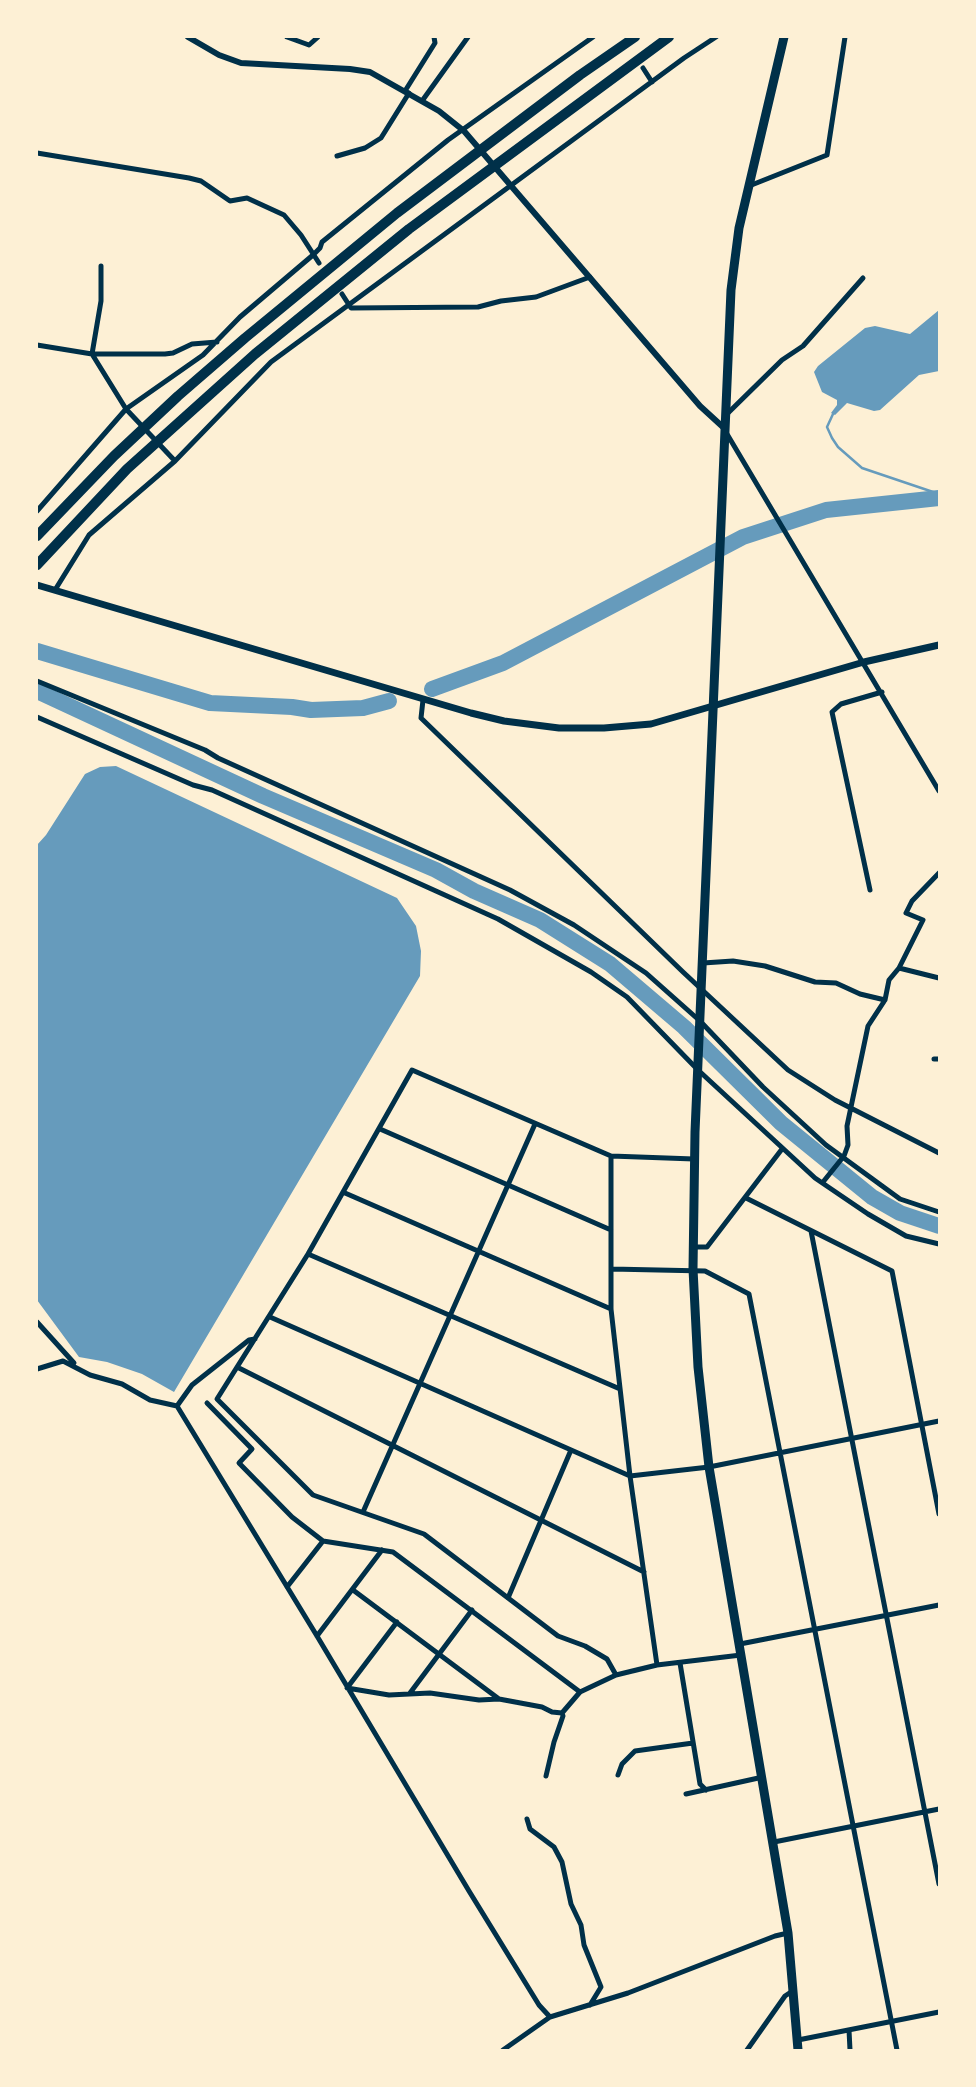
<!DOCTYPE html>
<style>
body{margin:0}
#map{position:relative;width:976px;height:2087px;overflow:hidden;background:#fdf0d5;font-family:Cabin,sans-serif}
canvas{display:block}
.frame{position:absolute;inset:0;border:38px solid #fdf0d5;pointer-events:none}
</style>
<div id="map">
<canvas width="976" height="2087"></canvas>
<div class="frame"></div>
</div>
<script>
const c = document.querySelector('canvas').getContext('2d');
c.lineJoin = 'round';
function paint(path, color) { c.fillStyle = color; c.fill(path, 'evenodd'); }
const poly = rows => new Path2D(rows.map(r => 'M' + r).join(''));
function trace(path, color, width, dash) { c.strokeStyle = color; c.lineWidth = width; c.lineCap = dash ? 'butt' : 'round'; c.setLineDash(dash || []); c.stroke(path); }
paint(poly([
 [939,310,939,371,919,375,880,410,874,411,847,403,835,415,831,413,837,405,837,400,822,392,814,372,818,366,865,328,875,326,910,334],
 [116,766,397,898,416,926,421,951,420,976,174,1392,142,1374,107,1362,79,1357,37,1300,37,845,46,835,85,774,100,767]
]), '#669bbc');
trace(poly([
 [833,414,827,427,832,438,838,447,862,468,939,494]
]), '#669bbc', 2.5);
trace(poly([
 [37,651,210,703,292,707,311,710,363,708,389,701],
 [432,689,503,663,743,537,826,510,939,498],
 [37,691,263,796,436,870,474,891,540,920,610,964,684,1027,781,1123,872,1197,900,1213,939,1226]
]), '#669bbc', 16);
trace(poly([
 [287,37,309,45,318,37],
 [643,68,652,82],
 [405,91,435,43,434,37],
 [422,101,468,37],
 [37,153,189,178,201,181,230,201,247,198,284,215,301,235,319,263],
 [337,156,365,148,381,138,409,93],
 [749,186,827,155,845,37],
 [101,266,101,301,92,354,126,409,175,461],
 [342,294,351,308,478,307,501,301,536,297,590,277],
 [37,345,92,354,165,354,173,353,192,344,217,342],
 [727,414,782,360,803,346,863,278],
 [727,434,939,791],
 [37,511,126,409,203,355,240,317,313,255,320,248,322,242,448,140,593,37],
 [55,590,89,535,175,461,271,362,684,58,716,37],
 [37,681,205,750,218,758,510,890,574,925,646,973,700,1021,763,1087,826,1145,900,1199,939,1212],
 [423,700,421,718,683,972,788,1070,835,1100,939,1153],
 [37,717,193,785,212,790,498,919,591,972,627,997,698,1070,815,1178,868,1214,906,1236,939,1244],
 [870,890,832,712,841,704,882,692],
 [703,963,733,961,765,966,815,982,836,983,860,994,885,1000],
 [899,968,939,978],
 [934,1059,939,1059],
 [380,1129,611,1230],
 [611,1156,611,1309,630,1476,657,1665],
 [823,1182,844,1156,848,1145,847,1126,868,1026,885,1000,889,980,899,968,923,920,906,913,912,901,939,873],
 [345,1193,611,1309],
 [746,1198,892,1271,939,1514],
 [811,1231,939,1884],
 [693,1247,707,1247,782,1149],
 [308,1254,620,1389],
 [611,1269,705,1271,749,1294,897,2050],
 [270,1317,630,1476,709,1467,939,1421],
 [37,1322,74,1363],
 [237,1367,644,1572],
 [37,1369,63,1361,90,1375,122,1384,150,1400,177,1406,317,1636,469,1891,539,2005,550,2017],
 [207,1403,252,1449,239,1463,292,1517,323,1541,393,1552,580,1692],
 [177,1406,192,1385,249,1340,255,1339],
 [363,1512,535,1124],
 [287,1587,323,1541],
 [353,1590,499,1699],
 [508,1598,571,1450],
 [397,1622,347,1688,389,1695,430,1693,479,1700,499,1699,542,1707,552,1712,562,1713],
 [317,1636,382,1550],
 [740,1644,939,1605],
 [680,1663,700,1784,706,1790],
 [616,1675,607,1659,585,1646,558,1636,424,1534,313,1495,217,1399,308,1254,412,1070,611,1156,694,1159],
 [410,1693,472,1610],
 [618,1775,622,1764,635,1751,693,1743],
 [546,1776,554,1742,563,1716,562,1713,580,1692,616,1675,657,1665,741,1655],
 [686,1794,763,1777],
 [527,1819,530,1829,554,1847,562,1862,571,1904,581,1925,584,1945,601,1987,590,2005],
 [774,1842,939,1809],
 [849,2030,850,2050],
 [798,2040,939,2012],
 [503,2050,550,2017,628,1993,775,1936,788,1933],
 [747,2050,785,1996,794,1990]
]), '#003049', 5);
trace(poly([
 [188,37,219,55,241,63,350,69,370,72,439,111,464,131,700,406,724,428]
]), '#003049', 6);
trace(poly([
 [37,585,471,713,504,721,559,728,604,728,651,724,864,662,939,645]
]), '#003049', 7);
trace(poly([
 [784,37,739,228,731,290,695,1132,693,1269,698,1367,709,1467,788,1933,798,2050]
]), '#003049', 9);
trace(poly([
 [37,536,114,456,178,396,245,338,397,213,580,75,635,37],
 [37,565,127,469,255,354,409,229,669,37]
]), '#003049', 10);
</script>
